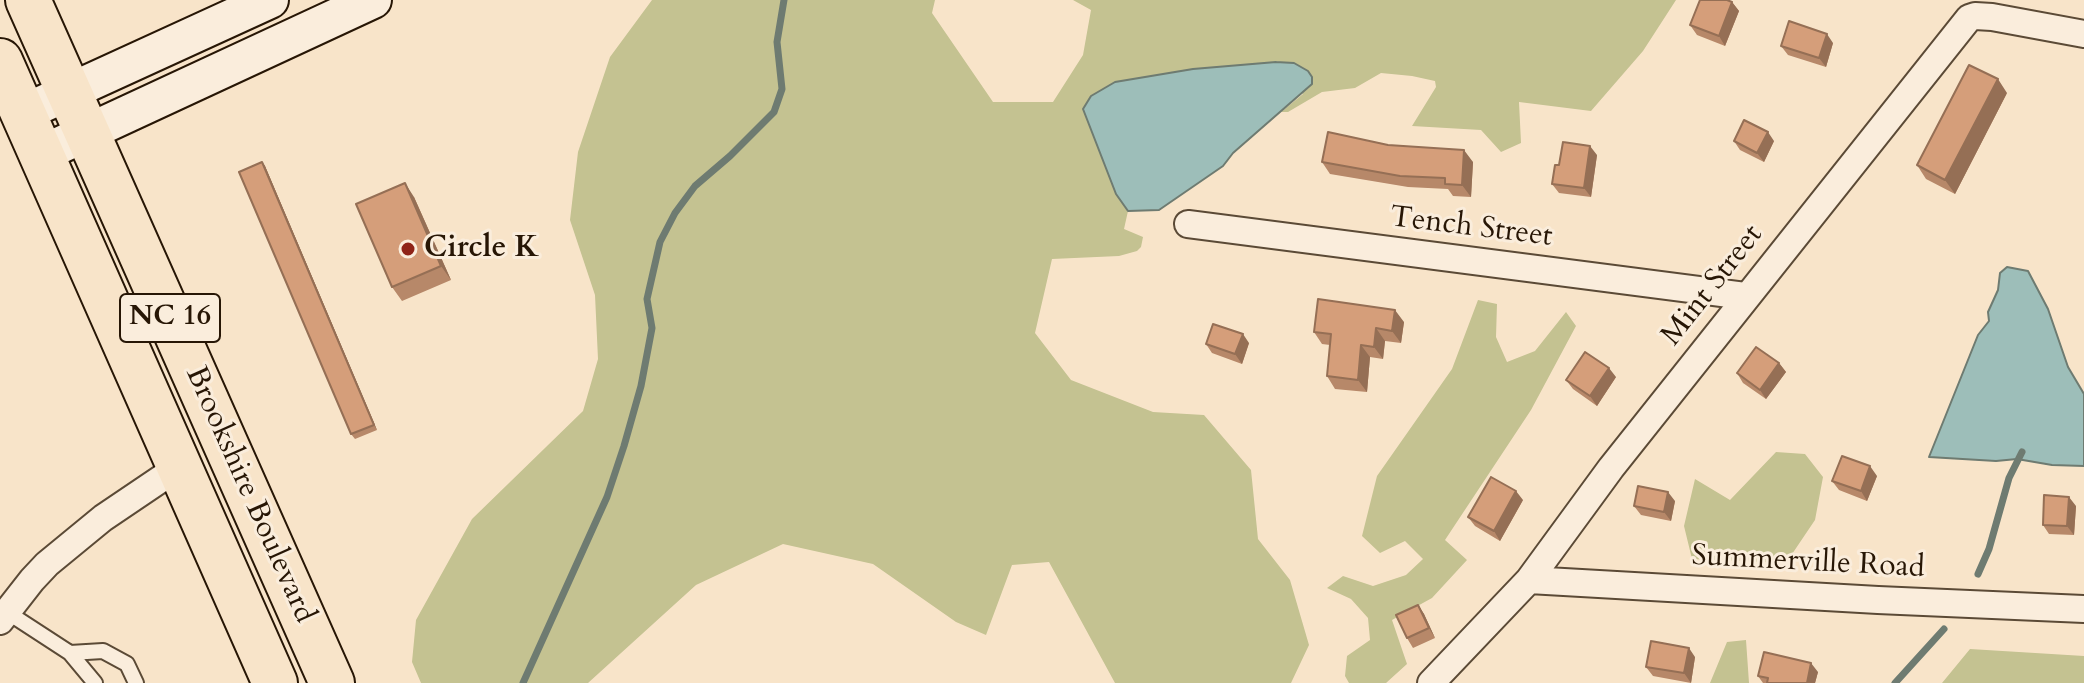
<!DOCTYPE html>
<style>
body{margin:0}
canvas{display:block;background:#f8e4c9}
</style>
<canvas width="2084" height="683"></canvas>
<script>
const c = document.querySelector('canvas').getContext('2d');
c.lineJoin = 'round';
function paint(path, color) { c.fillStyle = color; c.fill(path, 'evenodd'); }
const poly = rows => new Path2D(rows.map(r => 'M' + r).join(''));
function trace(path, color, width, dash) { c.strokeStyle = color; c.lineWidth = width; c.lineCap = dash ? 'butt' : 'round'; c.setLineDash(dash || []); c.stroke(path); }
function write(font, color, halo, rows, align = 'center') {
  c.font = font + ' Cardo,serif'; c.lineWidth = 6; c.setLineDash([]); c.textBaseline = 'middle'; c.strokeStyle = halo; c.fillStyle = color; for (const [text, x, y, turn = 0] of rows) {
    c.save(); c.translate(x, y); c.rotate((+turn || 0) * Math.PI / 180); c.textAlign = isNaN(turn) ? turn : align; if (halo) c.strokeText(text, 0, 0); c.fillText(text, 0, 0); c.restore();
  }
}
paint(poly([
 [652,0,935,0,932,13,993,102,1053,102,1083,55,1091,10,1073,0,1676,0,1643,51,1591,111,1519,102,1521,143,1501,152,1481,130,1412,126,1436,87,1435,81,1412,76,1381,73,1355,88,1322,92,1288,112,1281,112,1303,94,1276,62,1193,69,1115,82,1091,96,1116,194,1128,211,1124,229,1143,237,1141,247,1137,251,1119,256,1052,259,1035,333,1071,380,1153,412,1204,415,1251,470,1258,539,1290,580,1309,645,1291,683,1115,683,1049,562,1012,565,986,635,956,622,873,564,783,544,696,585,588,683,421,683,412,662,416,620,472,519,583,411,598,359,595,295,570,220,578,152,610,57],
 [1478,300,1497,304,1496,337,1507,362,1535,351,1566,312,1576,326,1531,410,1445,540,1467,560,1432,598,1392,620,1407,664,1386,683,1349,683,1345,676,1347,656,1370,640,1368,618,1351,599,1327,588,1343,576,1373,586,1406,575,1423,559,1405,541,1380,553,1362,536,1377,476,1452,369],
 [1776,452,1805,454,1823,477,1815,520,1786,563,1692,559,1684,526,1695,479,1730,500],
 [1746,640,1749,683,1710,683,1727,642],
 [1970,649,2084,656,2084,683,1942,683]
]), '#c4c291');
const water = poly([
 [1276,62,1294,63,1308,71,1312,77,1312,84,1233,153,1223,166,1159,210,1128,211,1116,194,1083,109,1091,96,1115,82,1193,69,1276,62],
 [2007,267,2028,271,2048,309,2068,367,2084,394,2084,466,2052,465,2017,459,1996,461,1929,457,1978,335,1989,321,1988,312,1998,290,2000,273,2007,267]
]);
paint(water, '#9dbeb9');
trace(water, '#6e7b71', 2);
trace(poly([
 [1978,574,1989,549,2009,478,2022,452],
 [523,683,607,497,624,446,641,386,652,328,647,299,660,242,675,213,695,186,730,156,774,112,782,89,777,42,784,0],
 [1895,683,1944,629]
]), '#6e7b71', 7);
const lane = poly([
 [7,612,70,653,95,683],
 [70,653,103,651,127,664,136,683]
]);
const street = poly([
 [1188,224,1745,296],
 [1529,580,1878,600,2084,609],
 [0,621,32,580,47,564,103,518,180,466],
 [1431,683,1529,580,1611,468,1969,18,1975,16,1992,17,2084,34]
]);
const secondary = poly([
 [23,113,270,0],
 [41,154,373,0]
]);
const highway = poly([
 [28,0,332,683],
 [0,61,275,683]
]);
trace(lane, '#5b4a36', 18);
trace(street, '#5b4a36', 30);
trace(secondary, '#271605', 40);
trace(highway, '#271605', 48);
trace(lane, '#faeddc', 14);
trace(street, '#faeddc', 26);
trace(secondary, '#faeddc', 36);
trace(highway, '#f8e4c9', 44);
paint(poly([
 [1732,2,1739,11,1725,46,1697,35,1690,25],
 [1833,43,1826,67,1788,55,1781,46],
 [2007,93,1955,194,1926,179,1917,165],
 [1734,141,1774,141,1764,162,1740,150],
 [1388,145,1473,162,1471,197,1453,196,1448,189,1408,187,1330,174,1322,162],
 [1597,155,1591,197,1559,193,1552,184,1559,165],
 [262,162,265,166,377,430,355,439,351,434],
 [414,197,451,280,402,301,392,287],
 [1404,322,1401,343,1385,341,1383,359,1370,357,1367,392,1335,389,1327,376,1330,345,1322,344,1314,332],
 [1249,343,1242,364,1212,353,1206,344],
 [1779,363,1786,372,1766,399,1743,383,1737,373],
 [1616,377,1597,406,1573,389,1566,380],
 [1877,476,1867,501,1839,490,1832,481],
 [1523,500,1500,541,1475,526,1468,517],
 [1675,501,1671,521,1641,515,1634,506],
 [2076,506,2074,535,2049,534,2043,525],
 [1418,605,1424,614,1435,638,1413,648,1407,638],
 [1695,657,1691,683,1653,676,1646,667],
 [1818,672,1815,683,1763,683,1758,676]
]), '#b78869');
paint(poly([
 [1732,2,1739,11,1725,46,1719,36],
 [1827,34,1833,43,1826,67,1819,58],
 [1998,79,2007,93,1955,194,1945,180],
 [1768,132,1774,141,1764,162,1757,153],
 [1590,146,1597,155,1591,197,1584,188],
 [1464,150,1473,162,1471,197,1462,185],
 [262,162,265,166,377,430,374,425],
 [405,183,414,197,451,280,441,266],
 [1395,310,1404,322,1401,343,1392,331],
 [1376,328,1385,341,1383,359,1374,347],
 [1243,334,1249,343,1242,364,1235,354],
 [1361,345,1370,357,1367,392,1358,380],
 [1779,363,1786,372,1766,399,1760,390],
 [1609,368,1616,377,1597,406,1590,396],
 [1870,466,1877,476,1867,501,1861,491],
 [1516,491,1523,500,1500,541,1494,531],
 [1668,492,1675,501,1671,521,1664,512],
 [2069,497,2076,506,2074,535,2067,526],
 [1418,605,1424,614,1435,638,1429,628],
 [1689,648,1695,657,1691,683,1684,673],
 [1811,663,1818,672,1815,683,1807,683]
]), '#956f55');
const building = poly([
 [1700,0,1727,0,1732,2,1719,36,1690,25,1700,0],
 [1789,21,1827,34,1819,58,1781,46,1789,21],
 [1969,65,1998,79,1945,180,1917,165,1969,65],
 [1744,120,1768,132,1757,153,1734,141,1744,120],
 [1328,132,1388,145,1464,150,1462,185,1445,184,1445,178,1400,176,1322,162,1328,132],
 [1563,142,1590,146,1584,188,1552,184,1555,165,1559,165,1563,142],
 [262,162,374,425,351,434,239,172,262,162],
 [405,183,441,266,392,287,356,204,405,183],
 [1318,299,1395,310,1392,331,1376,328,1374,347,1361,345,1358,380,1327,376,1331,334,1314,332,1318,299],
 [1213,324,1243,334,1235,354,1206,344,1213,324],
 [1756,347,1779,363,1760,390,1737,373,1756,347],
 [1585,352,1609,368,1590,396,1566,380,1585,352],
 [1842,456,1870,466,1861,491,1832,481,1842,456],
 [1491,477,1516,491,1494,531,1468,517,1491,477],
 [1638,486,1668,492,1664,512,1634,506,1638,486],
 [2044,495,2069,497,2067,526,2043,525,2044,495],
 [1418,605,1429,628,1407,638,1396,615,1418,605],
 [1651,641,1689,648,1684,673,1646,667,1651,641],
 [1764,652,1811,663,1807,683,1767,683,1768,678,1758,676,1764,652]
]);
paint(building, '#d59e7a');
trace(building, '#956f55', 2);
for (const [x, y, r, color] of [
 [408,249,8,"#8f2418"]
]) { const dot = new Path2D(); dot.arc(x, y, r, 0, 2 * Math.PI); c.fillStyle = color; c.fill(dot); trace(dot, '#faeddc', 3); }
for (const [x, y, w] of [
 [170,318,100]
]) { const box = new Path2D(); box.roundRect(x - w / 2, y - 24, w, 48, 6); c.fillStyle = '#faeddc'; c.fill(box); trace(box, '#271605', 2); }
write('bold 28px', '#271605', null, [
 ["NC 16",170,318]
]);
write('30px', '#271605', '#faeddc', [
 ["Tench Street",1471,228,7],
 ["Mint Street",1713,286,-52],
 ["Brookshire Boulevard",249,495,66],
 ["Summerville Road",1808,563,3]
]);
write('bold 30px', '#271605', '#faeddc', [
 ["Circle K",424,249]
], 'left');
</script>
